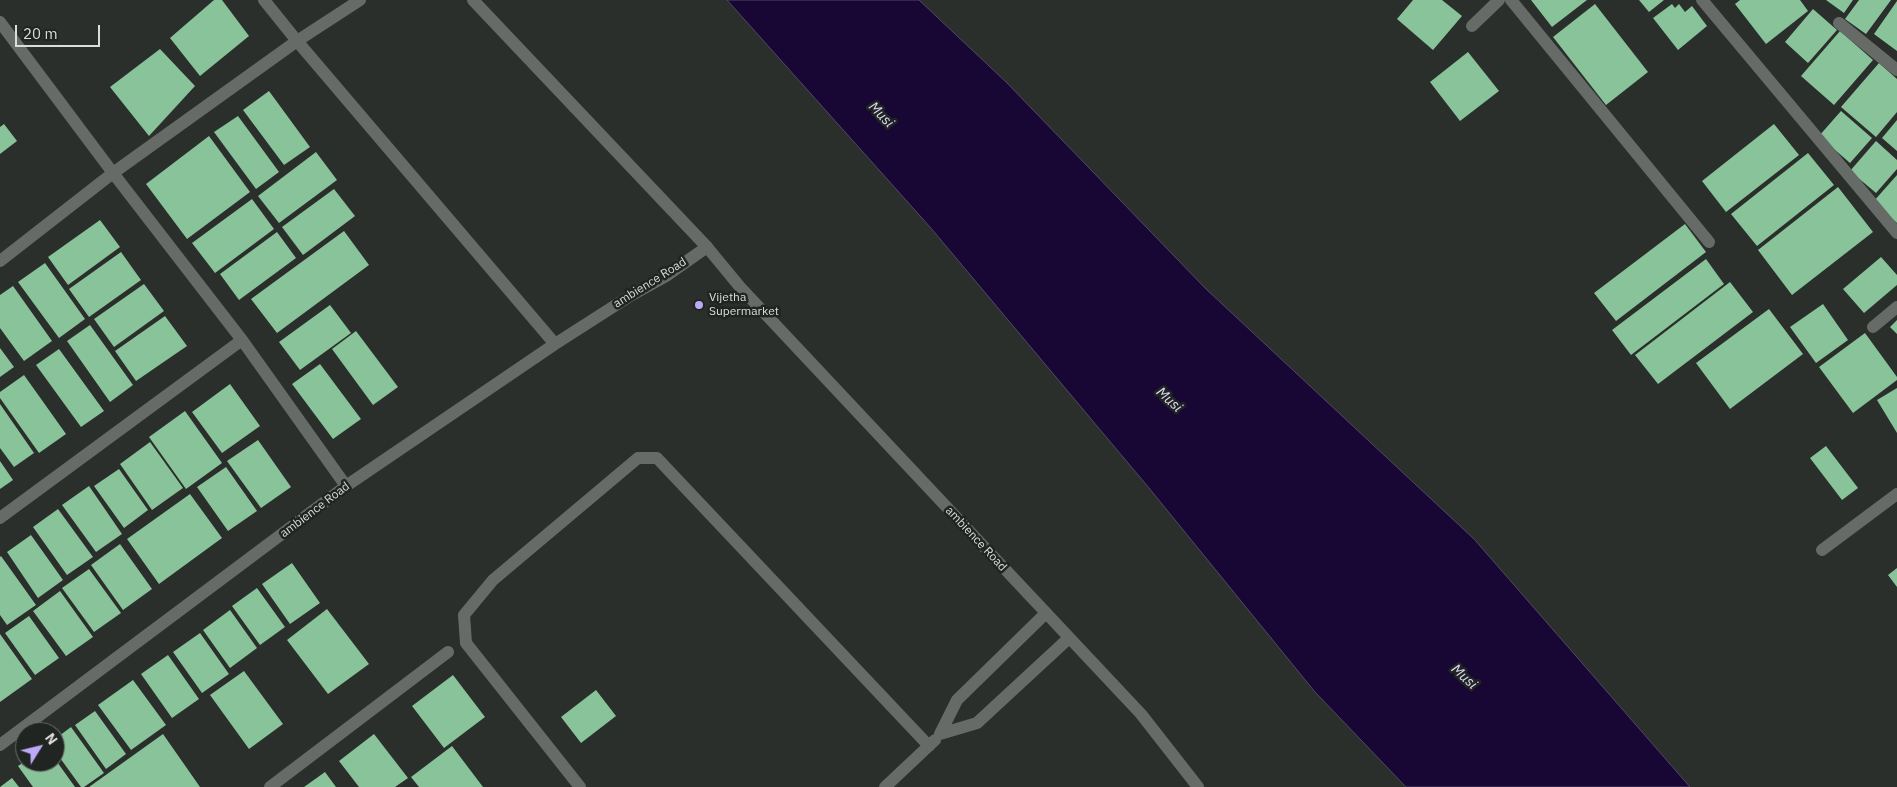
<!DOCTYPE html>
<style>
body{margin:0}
#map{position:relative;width:1897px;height:787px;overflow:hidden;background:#2b2f2c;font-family:"IBM Plex Sans",sans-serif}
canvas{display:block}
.north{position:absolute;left:15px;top:722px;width:50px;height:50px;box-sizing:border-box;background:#212522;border:1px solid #6b6f6c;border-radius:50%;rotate:54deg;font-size:14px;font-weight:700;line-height:20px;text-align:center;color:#dbdddb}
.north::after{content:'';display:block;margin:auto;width:18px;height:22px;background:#bcaaf6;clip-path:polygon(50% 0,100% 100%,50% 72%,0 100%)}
.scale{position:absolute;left:15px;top:25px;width:85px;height:22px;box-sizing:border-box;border:2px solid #dbdddb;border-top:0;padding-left:6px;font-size:15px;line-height:18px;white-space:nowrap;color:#dbdddb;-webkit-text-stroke:4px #212522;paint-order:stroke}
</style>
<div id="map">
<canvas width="1897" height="787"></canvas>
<div class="north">N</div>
<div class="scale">20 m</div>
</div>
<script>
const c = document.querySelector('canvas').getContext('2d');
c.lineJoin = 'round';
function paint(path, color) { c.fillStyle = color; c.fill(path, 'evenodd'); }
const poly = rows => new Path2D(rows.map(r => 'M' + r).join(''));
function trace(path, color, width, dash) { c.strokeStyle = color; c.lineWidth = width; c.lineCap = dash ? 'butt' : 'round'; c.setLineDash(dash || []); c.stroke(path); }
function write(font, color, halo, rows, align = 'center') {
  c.font = font + ' "IBM Plex Sans",sans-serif'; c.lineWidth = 5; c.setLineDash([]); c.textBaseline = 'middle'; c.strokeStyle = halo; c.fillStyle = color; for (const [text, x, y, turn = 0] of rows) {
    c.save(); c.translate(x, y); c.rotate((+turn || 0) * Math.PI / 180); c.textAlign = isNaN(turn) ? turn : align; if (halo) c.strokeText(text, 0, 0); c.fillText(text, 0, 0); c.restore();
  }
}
const water = poly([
 [727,0,919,0,1006,82,1206,289,1474,539,1690,787,1406,787,1315,692,1149,488,930,227,727,0]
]);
paint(water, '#180735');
trace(water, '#524767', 1);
paint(poly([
 [214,0,222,0,249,36,200,76,170,38],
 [1413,0,1442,0,1462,16,1433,50,1397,19],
 [1531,0,1587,0,1552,27],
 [1639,0,1664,0,1649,12],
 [1740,0,1800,0,1808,11,1766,44,1735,4],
 [1826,0,1853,0,1844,13],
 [1859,0,1891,0,1866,34,1845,19],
 [1897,1,1897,51,1874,34],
 [1595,4,1648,72,1606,105,1553,37],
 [1672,4,1675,8,1679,4,1685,12,1692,6,1707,26,1678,50,1653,18],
 [1813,9,1837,30,1808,63,1785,42],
 [1840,31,1873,60,1834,105,1801,76],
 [160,49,195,86,149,136,110,87],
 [1468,52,1499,91,1460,121,1430,82],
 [1879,63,1897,79,1897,112,1876,137,1841,107],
 [269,91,310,147,284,165,243,110],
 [1841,111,1872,138,1850,163,1819,136],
 [238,116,279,172,256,189,214,132],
 [1897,120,1897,151,1882,138],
 [4,124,17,141,0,154,0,127],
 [1774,124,1799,155,1726,212,1702,181],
 [209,136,250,192,187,239,146,184],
 [1876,141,1897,160,1897,169,1876,193,1850,171],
 [316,152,337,180,279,223,258,196],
 [1808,153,1834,185,1757,246,1731,214],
 [1897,175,1897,223,1873,202],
 [1838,187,1873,232,1792,295,1758,250],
 [334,189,355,216,303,255,282,227],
 [252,199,274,229,215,273,192,243],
 [100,220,120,247,68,285,48,257],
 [1685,224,1706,252,1616,321,1594,293],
 [344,231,369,265,277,333,251,299],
 [277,232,296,258,239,300,220,274],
 [121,252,141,280,89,317,69,289],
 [1881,257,1897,275,1897,285,1864,313,1843,289],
 [1706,259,1724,284,1631,355,1612,330],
 [45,263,85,319,59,338,18,282],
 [1730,282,1753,312,1658,384,1635,355],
 [144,284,164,311,114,347,94,319],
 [13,286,52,341,24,361,0,328,0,295],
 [1823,304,1848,340,1816,363,1790,327],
 [330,305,351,333,300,370,279,342],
 [1769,309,1803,354,1730,409,1696,363],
 [165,316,187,346,136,381,115,351],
 [1897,320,1897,334,1890,327],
 [90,325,133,385,110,402,67,341],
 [356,331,398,387,373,405,332,349],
 [1865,333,1897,377,1897,380,1853,413,1819,367],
 [0,348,14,367,0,377],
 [59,349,104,411,81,427,36,365],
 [320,364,361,419,333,439,292,384],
 [24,375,66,434,39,453,0,398,0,392],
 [230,384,260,426,222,453,192,412],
 [1897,388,1897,433,1877,400],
 [0,404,34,453,14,467,0,448],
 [185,411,222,463,186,489,149,437],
 [258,440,291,487,261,508,227,461],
 [150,442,183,488,152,510,120,464],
 [1826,446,1858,488,1842,500,1810,458],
 [0,461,13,480,0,489],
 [226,467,257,511,228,531,197,487],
 [119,469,148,510,124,528,94,486],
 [89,486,122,534,96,552,62,505],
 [190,494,222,538,159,584,127,539],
 [58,509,93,557,67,575,33,527],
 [31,535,63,580,38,598,7,552],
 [120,544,152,589,123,610,91,565],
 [1,556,36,605,7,625,0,615,0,557],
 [292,563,320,603,290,624,262,584],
 [1897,568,1897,587,1888,575],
 [89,569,121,613,94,632,62,588],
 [257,588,285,627,260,645,232,606],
 [60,591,93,637,66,656,33,611],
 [327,609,369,664,328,694,287,640],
 [230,610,257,648,230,668,203,630],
 [29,616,59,658,35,675,5,633],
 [200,633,229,674,202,693,173,652],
 [0,634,32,679,0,702],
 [168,655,199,699,172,718,141,674],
 [244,671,283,724,249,749,210,695],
 [453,675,485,717,444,748,412,706],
 [133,680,166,725,131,750,98,705],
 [596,690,616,716,581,743,561,717],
 [95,711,126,754,106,769,75,725],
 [71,727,104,773,84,787,81,787,55,751,55,739],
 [163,734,200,787,89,787],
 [374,734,408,778,395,787,359,787,339,761],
 [452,746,483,787,419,787,411,777],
 [55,759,75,787,33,787,18,766,24,762,55,762],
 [325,772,336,787,304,787],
 [12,778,19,787,0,787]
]), '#88c399');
trace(poly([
 [360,0,297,41,555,344],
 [1511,0,1709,242],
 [1702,0,1897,233],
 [0,22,113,173,242,340,346,486],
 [1839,23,1897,70],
 [1472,26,1499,0],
 [0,261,113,173,297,41,264,0],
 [1873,327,1897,307],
 [0,518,242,340],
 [1822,550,1897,494],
 [1046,613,957,700,940,734,977,723,1069,638],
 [0,745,346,486,555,344,630,296,666,276,707,247],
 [270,787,448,652],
 [580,787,466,643,464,615,493,580,638,458,657,458,929,746],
 [885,787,935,740]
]), '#676b68', 12);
trace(poly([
 [473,0,707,247,740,287,1141,714,1198,787]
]), '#676b68', 12);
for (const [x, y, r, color] of [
 [699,305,5,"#bcaaf6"]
]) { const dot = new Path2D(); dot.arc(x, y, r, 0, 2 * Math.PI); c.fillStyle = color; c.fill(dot); trace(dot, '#212522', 2); }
write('12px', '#dbdddb', '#212522', [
 ["ambience Road",650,283,-32],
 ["ambience Road",315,510,-37],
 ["ambience Road",976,539,47]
]);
write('12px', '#dbdddb', '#212522', [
 ["Vijetha",709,298],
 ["Supermarket",709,312]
], 'left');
write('italic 14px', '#e0dafb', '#212522', [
 ["Musi",881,115,46],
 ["Musi",1169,400,43],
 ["Musi",1464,677,43]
]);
</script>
